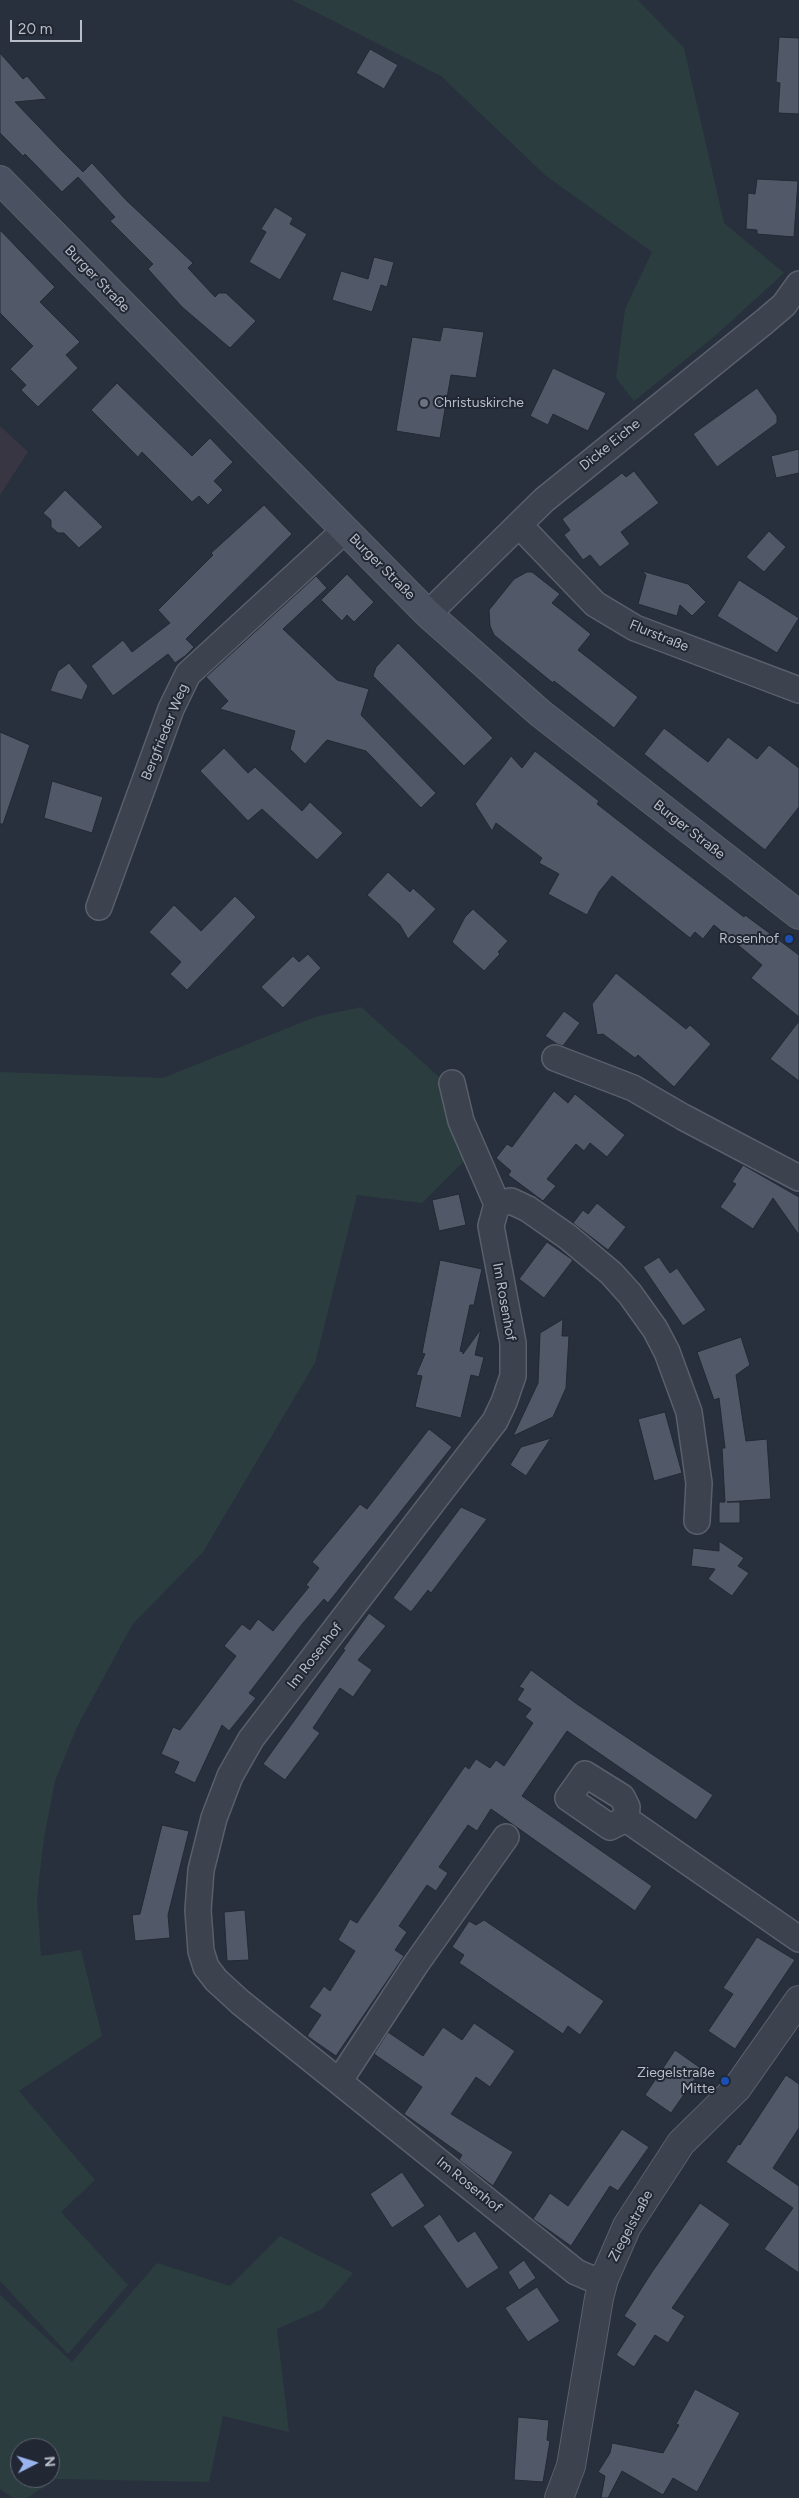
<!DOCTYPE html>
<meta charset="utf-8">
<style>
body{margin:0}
#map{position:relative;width:799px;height:2498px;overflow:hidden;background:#28303d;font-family:Figtree,sans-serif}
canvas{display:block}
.north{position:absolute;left:10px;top:2438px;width:50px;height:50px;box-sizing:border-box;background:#212733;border:1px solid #5d636f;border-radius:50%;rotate:85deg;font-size:14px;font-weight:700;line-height:20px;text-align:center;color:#b8bdc8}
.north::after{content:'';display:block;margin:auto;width:18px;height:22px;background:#98b3ed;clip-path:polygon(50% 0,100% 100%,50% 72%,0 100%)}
.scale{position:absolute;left:10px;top:20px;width:72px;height:22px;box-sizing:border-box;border:2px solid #b8bdc8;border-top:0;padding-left:6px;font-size:15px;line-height:18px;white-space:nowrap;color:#b8bdc8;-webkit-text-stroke:4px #212733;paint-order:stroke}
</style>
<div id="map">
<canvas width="799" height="2498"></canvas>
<div class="north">N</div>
<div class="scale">20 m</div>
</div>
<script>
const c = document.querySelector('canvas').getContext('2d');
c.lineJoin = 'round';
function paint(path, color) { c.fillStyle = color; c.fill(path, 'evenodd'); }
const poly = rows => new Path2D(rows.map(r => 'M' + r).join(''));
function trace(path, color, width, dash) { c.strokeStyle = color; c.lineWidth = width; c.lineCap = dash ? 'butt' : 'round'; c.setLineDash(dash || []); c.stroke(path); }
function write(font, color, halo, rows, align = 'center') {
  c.font = font + ' Figtree,sans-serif'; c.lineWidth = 4; c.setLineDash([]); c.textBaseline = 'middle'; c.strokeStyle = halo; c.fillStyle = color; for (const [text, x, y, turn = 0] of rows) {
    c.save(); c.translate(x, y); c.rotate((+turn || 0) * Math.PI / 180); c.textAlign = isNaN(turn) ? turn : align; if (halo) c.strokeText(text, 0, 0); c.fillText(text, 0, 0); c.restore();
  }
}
paint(poly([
 [0,426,28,452,0,495]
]), '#383642');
paint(poly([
 [292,0,638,0,684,48,724,223,784,273,716,335,634,401,616,378,625,309,652,252,545,175,441,76],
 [361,1007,447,1084,466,1159,422,1203,357,1195,315,1363,203,1552,132,1625,77,1727,55,1781,44,1838,37,1898,41,1956,81,1950,102,2036,19,2091,95,2180,61,2212,128,2285,68,2354,0,2281,0,1072,163,1078,315,1017],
 [280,2236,353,2273,322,2309,277,2329,289,2432,223,2416,209,2482,56,2479,27,2498,13,2498,0,2489,0,2295,72,2362,157,2263,230,2286],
 [20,2448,50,2448,50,2478,20,2478]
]), '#2b3d3f');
const building = poly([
 [779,37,799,38,799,114,778,113,780,83,776,82,779,37],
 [370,49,398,65,384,89,356,73,370,49],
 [0,53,23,79,27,76,47,99,15,102,61,150,83,172,92,163,126,200,193,263,188,268,215,297,219,293,226,293,256,321,230,348,182,307,148,269,153,264,110,221,115,217,78,177,62,192,25,154,23,156,0,133,0,53],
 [757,179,798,181,794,237,757,234,757,230,746,229,748,193,755,194,757,179],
 [275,207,293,218,290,224,307,234,280,280,249,262,266,232,261,229,275,207],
 [0,230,55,287,40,302,80,342,66,355,78,368,38,407,21,390,26,385,10,369,33,346,0,313,0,230],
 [374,257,394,262,387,287,381,285,372,312,332,300,341,271,368,279,374,257],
 [443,327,484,332,476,378,451,375,440,438,396,431,412,337,440,341,443,327],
 [553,368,606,393,588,431,553,414,548,425,530,416,553,368],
 [117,383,192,456,210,438,233,462,214,481,223,490,208,505,199,496,192,502,142,452,138,457,91,410,117,383],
 [757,388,777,416,777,423,717,467,693,434,757,388],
 [799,449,799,473,776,478,771,456,799,449],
 [634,471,659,503,621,532,630,544,600,567,590,555,583,560,564,535,570,530,562,519,622,473,626,477,634,471],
 [65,490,103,527,79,548,64,533,58,533,51,527,51,520,43,513,65,490],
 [264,505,292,534,186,639,194,647,185,656,175,663,168,654,113,696,91,666,123,640,132,652,170,623,158,610,213,555,211,553,264,505],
 [769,531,786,547,764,572,746,557,769,531],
 [642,571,688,584,706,602,692,616,680,605,677,616,638,604,646,575,642,571],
 [527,572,532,572,560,594,552,603,591,634,578,650,638,697,614,728,554,681,553,683,494,635,490,626,489,610,514,579,527,572],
 [347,574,374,602,354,622,347,615,342,621,321,600,347,574],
 [316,576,327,588,283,629,337,680,369,689,361,715,436,793,421,808,366,751,327,740,305,764,290,749,295,731,220,709,228,701,206,677,316,576],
 [739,580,799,618,777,653,717,616,739,580],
 [398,643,493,738,464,766,373,676,376,667,398,643],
 [69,663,88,686,82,700,50,691,58,671,69,663],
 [664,728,708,762,728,737,757,759,769,745,799,768,799,807,765,850,644,754,664,728],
 [0,732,30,745,3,824,0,824,0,732],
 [224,748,248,773,255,767,302,811,310,802,343,833,317,860,262,809,248,821,200,771,224,748],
 [535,751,599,801,597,804,660,853,744,917,745,915,799,955,799,1017,751,978,762,965,714,925,703,939,695,932,690,938,612,876,599,892,587,915,548,894,559,874,539,863,542,858,496,823,492,831,475,804,511,756,522,768,535,751],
 [52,781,103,797,92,833,44,818,52,781],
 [388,872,410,892,413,888,436,909,408,939,400,925,367,895,388,872],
 [235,896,256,917,187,990,170,974,181,962,149,932,174,905,201,931,235,896],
 [473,909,508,941,498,952,500,954,484,971,452,942,465,917,473,909],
 [308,954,321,968,283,1008,261,987,293,956,299,962,308,954],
 [616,973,686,1029,690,1025,711,1044,674,1087,638,1055,635,1058,603,1034,597,1035,592,1004,616,973],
 [564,1011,580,1023,563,1046,557,1044,545,1036,564,1011],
 [799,1021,799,1081,770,1059,799,1021],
 [554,1091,568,1103,575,1094,625,1135,607,1157,590,1143,584,1151,576,1144,547,1179,556,1186,543,1201,508,1175,511,1171,496,1158,507,1144,512,1147,554,1091],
 [743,1165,799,1197,799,1235,773,1198,753,1229,720,1207,736,1184,732,1182,743,1165],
 [459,1194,466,1225,439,1231,432,1200,459,1194],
 [597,1203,626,1227,608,1250,573,1223,583,1210,588,1214,597,1203],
 [547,1242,573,1260,544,1298,519,1279,547,1242],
 [659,1257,670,1273,677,1268,706,1310,683,1326,643,1267,659,1257],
 [440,1260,482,1269,474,1305,470,1305,460,1351,463,1352,463,1354,481,1329,475,1355,484,1357,479,1377,471,1375,461,1418,415,1407,422,1376,416,1375,425,1354,422,1353,440,1260],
 [563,1319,562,1336,569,1336,566,1388,553,1417,513,1436,538,1383,540,1333,563,1319],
 [741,1337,750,1365,736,1375,746,1441,767,1439,771,1499,727,1502,740,1502,740,1523,719,1523,719,1502,725,1502,722,1448,725,1448,719,1398,714,1400,697,1352,741,1337],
 [665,1412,682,1473,654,1481,638,1419,665,1412],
 [429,1429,452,1447,328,1603,324,1599,303,1623,249,1693,256,1698,229,1731,222,1725,195,1783,174,1773,179,1762,161,1754,173,1727,180,1730,236,1656,224,1646,242,1624,250,1630,258,1619,273,1631,309,1587,306,1585,319,1568,312,1562,360,1504,367,1509,429,1429],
 [551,1438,526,1476,510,1465,521,1447,551,1438],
 [461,1507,487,1519,431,1593,428,1590,411,1612,393,1598,461,1507],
 [719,1541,744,1558,738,1566,749,1573,732,1596,708,1579,715,1569,691,1566,693,1548,719,1551,719,1541],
 [369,1613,386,1626,358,1660,372,1670,353,1697,340,1688,313,1728,320,1733,285,1780,263,1764,345,1650,343,1649,369,1613],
 [531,1670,577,1704,713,1795,696,1820,567,1731,522,1796,652,1886,635,1911,491,1809,477,1831,468,1825,439,1867,448,1873,436,1891,427,1885,399,1926,407,1932,395,1950,404,1956,336,2056,307,2036,321,2015,309,2007,324,1986,330,1991,355,1951,338,1940,350,1919,357,1923,465,1766,469,1769,476,1759,490,1768,496,1760,504,1766,533,1723,525,1717,531,1709,517,1700,524,1689,519,1687,531,1670],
 [162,1825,189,1831,168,1915,170,1938,135,1941,132,1915,140,1914,162,1825],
 [245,1910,249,1960,227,1961,224,1912,245,1910],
 [484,1920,604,2001,580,2035,568,2026,563,2034,459,1963,464,1955,452,1947,469,1921,476,1925,484,1920],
 [757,1937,795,1960,735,2049,708,2031,733,1994,723,1988,757,1937],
 [474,2023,515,2051,490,2087,476,2077,451,2114,513,2152,493,2186,459,2160,462,2155,404,2114,422,2087,374,2054,388,2032,423,2056,443,2027,462,2040,474,2023],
 [675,2050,702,2069,671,2113,645,2095,675,2050],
 [786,2075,799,2084,799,2128,773,2168,799,2186,799,2273,764,2249,793,2208,726,2162,738,2144,740,2145,786,2075],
 [622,2129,649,2147,618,2191,610,2186,571,2246,533,2219,550,2193,568,2206,622,2129],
 [402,2172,425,2206,392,2228,370,2194,402,2172],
 [700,2203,730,2224,672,2308,685,2316,668,2343,655,2335,634,2367,616,2355,636,2324,624,2316,652,2272,700,2203],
 [440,2214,458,2242,475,2231,499,2268,467,2289,423,2226,440,2214],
 [524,2260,536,2278,519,2290,508,2272,524,2260],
 [537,2287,560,2321,528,2342,505,2308,537,2287],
 [695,2389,740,2413,697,2492,673,2478,663,2495,622,2471,608,2498,601,2498,605,2476,598,2472,610,2453,612,2443,663,2453,679,2425,676,2424,695,2389],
 [518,2417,549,2420,547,2440,550,2441,543,2482,514,2480,518,2417]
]);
paint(building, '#515868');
trace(building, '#232935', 1);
const minor = poly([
 [520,526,595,604,635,628,799,690],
 [428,614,544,500,764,322,784,305,799,284],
 [99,907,171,709,188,674,345,530],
 [555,1058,633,1088,683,1117,799,1178],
 [452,1083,461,1121,497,1204,491,1226,513,1343,513,1376,504,1402,495,1421,251,1739,230,1776,214,1818,201,1870,198,1910,201,1951,206,1967,216,1980,240,2002,576,2272,590,2278,604,2279],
 [497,1204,511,1201,528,1209,568,1237,611,1273,630,1294,655,1329,667,1352,689,1412,699,1483,697,1521],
 [585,1774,622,1797,627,1807,626,1819,610,1827,568,1798,585,1774],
 [626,1819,799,1939],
 [340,2080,416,1964,506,1837]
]);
const tertiary = poly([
 [559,2498,571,2466,599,2298,604,2279,627,2226,681,2143,737,2088,799,2000]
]);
const secondary = poly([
 [0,180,428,614,540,713,799,915]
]);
trace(minor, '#5a606b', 28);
trace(tertiary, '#5a606b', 30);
trace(secondary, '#5a606b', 30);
trace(minor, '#3c424e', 25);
trace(tertiary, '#3c424e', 28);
trace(secondary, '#4a5160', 28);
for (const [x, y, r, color] of [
 [424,403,5,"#6b7280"],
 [789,939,5,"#1a4fb4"],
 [725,2081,5,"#1a4fb4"]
]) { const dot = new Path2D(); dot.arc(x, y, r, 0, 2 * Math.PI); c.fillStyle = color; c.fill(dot); trace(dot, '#212733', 2); }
write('14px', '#b8bdc8', '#212733', [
 ["Burger Straße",97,279,46],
 ["Dicke Eiche",610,445,-39],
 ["Burger Straße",382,567,45],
 ["Flurstraße",659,636,22],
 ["Bergfrieder Weg",165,732,-68],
 ["Burger Straße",689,830,38],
 ["Im Rosenhof",504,1302,80],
 ["Im Rosenhof",315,1656,-52],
 ["Im Rosenhof",469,2185,39],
 ["Ziegelstraße",631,2226,-62]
]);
write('14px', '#b8bdc8', '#212733', [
 ["Christuskirche",434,403,"left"],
 ["Rosenhof",779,939],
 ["Ziegelstraße",715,2073],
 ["Mitte",715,2089]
], 'right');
</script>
